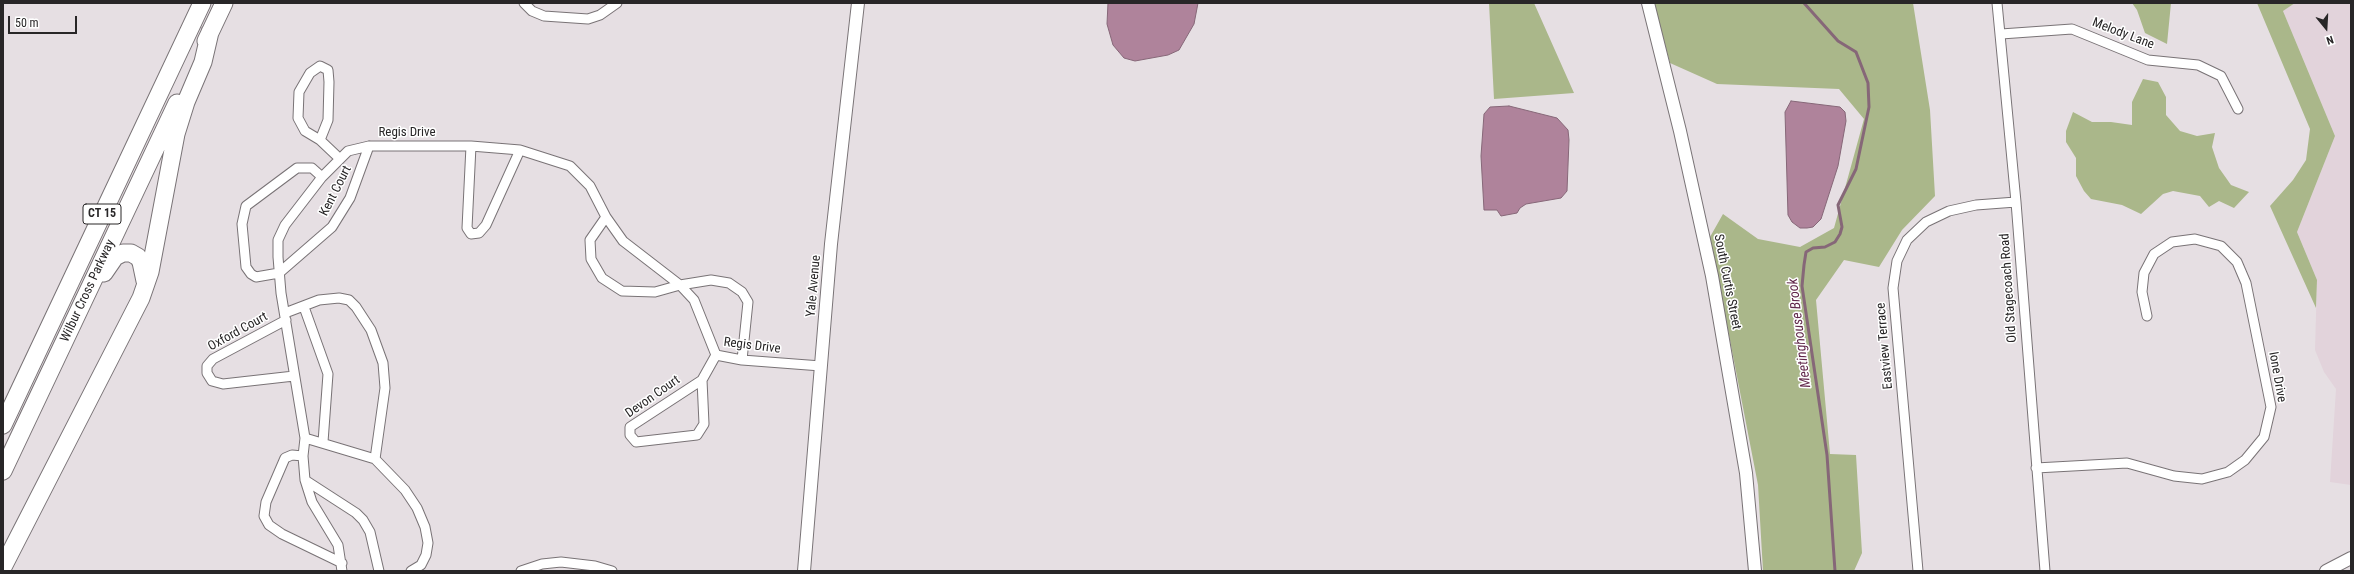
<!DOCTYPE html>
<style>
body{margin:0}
#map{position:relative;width:2354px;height:574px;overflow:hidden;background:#e6dfe3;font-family:"Roboto Condensed",sans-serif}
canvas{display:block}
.frame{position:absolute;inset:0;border:4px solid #282627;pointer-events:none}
.north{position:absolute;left:2306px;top:8px;width:40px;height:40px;-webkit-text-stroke:3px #fff;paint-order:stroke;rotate:162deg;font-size:11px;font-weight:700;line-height:16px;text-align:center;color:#282627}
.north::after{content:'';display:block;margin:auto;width:14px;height:18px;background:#282627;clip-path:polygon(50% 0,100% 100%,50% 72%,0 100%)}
.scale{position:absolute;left:8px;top:16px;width:69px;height:18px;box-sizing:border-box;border:2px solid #282627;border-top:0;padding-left:5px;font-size:12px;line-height:14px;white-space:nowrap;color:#282627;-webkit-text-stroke:3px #fff;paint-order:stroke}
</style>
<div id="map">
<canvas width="2354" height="574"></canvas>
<div class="frame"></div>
<div class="north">N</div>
<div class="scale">50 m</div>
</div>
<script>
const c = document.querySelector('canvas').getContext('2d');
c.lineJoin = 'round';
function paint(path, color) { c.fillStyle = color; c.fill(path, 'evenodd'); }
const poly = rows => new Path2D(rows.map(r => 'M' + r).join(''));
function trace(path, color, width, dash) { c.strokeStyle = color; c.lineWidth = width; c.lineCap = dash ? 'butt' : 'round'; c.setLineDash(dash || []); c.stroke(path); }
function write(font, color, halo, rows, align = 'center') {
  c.font = font + ' "Roboto Condensed",sans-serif'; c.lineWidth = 3; c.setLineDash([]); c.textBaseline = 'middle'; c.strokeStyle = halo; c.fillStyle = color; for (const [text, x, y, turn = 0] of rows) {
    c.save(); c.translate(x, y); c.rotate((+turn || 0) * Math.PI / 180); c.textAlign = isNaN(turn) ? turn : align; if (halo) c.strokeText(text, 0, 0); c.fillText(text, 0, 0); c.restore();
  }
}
paint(poly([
 [2295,3,2351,3,2351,485,2330,482,2336,389,2324,372,2315,350,2317,280,2297,232,2335,136,2283,11]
]), '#e2d3db');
paint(poly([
 [1489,3,1534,3,1574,93,1494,99],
 [1654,3,1913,3,1930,110,1935,196,1902,230,1879,267,1844,260,1816,300,1830,454,1856,455,1862,553,1854,571,1763,571,1758,485,1710,237,1723,214,1758,239,1800,247,1834,228,1864,119,1839,89,1717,84,1670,63],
 [2132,3,2171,3,2167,44,2145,33,2137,10],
 [2257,3,2295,3,2283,11,2335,136,2297,232,2317,280,2316,308,2270,206,2293,180,2306,160,2310,129],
 [2143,79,2158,82,2166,97,2166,115,2180,131,2197,136,2215,133,2212,147,2219,168,2231,185,2249,192,2234,208,2219,201,2209,207,2200,196,2173,191,2163,194,2141,214,2122,205,2091,199,2084,191,2076,176,2076,158,2066,142,2066,131,2073,112,2092,122,2111,122,2132,125,2132,102]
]), '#aab78a');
const water = poly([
 [1108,3,1198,3,1194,24,1179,50,1168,55,1135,61,1124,58,1113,45,1107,24,1108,3],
 [1791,101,1840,107,1845,112,1846,121,1838,166,1821,219,1813,227,1807,228,1800,228,1792,222,1788,215,1785,112,1791,101],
 [1509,106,1557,118,1568,130,1569,140,1567,191,1561,198,1526,204,1520,208,1517,213,1501,216,1497,210,1484,210,1481,156,1484,114,1490,107,1509,106]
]);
paint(water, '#af839b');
trace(water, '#866778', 1);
trace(poly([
 [1804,3,1838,41,1856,52,1868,83,1869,107,1856,169,1838,205,1842,227,1840,234,1835,242,1825,247,1813,248,1806,252,1804,265,1802,286,1827,455,1835,571]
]), '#866778', 3);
const minor = poly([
 [524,3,532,11,544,16,588,19,600,15,617,3],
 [1997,3,2016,202,2045,571],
 [2001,34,2072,29,2148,60,2198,65,2221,76,2238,109],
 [320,140,328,120,329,82,328,70,320,66,310,73,299,92,298,118,305,131,320,140,339,158],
 [471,146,467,228,471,234,479,233,486,225,520,150],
 [322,177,312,168,297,168,246,206,242,224,246,267,251,274,256,277,279,273,332,227,350,198,369,146],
 [606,217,590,240,591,259,602,278,622,291,655,292,680,285,711,280,729,283,742,292,748,302,742,360],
 [304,307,328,374,323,442],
 [285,313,319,300,339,298,349,300,356,307,371,330,383,363,385,388,375,459],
 [286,320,213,359,207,366,207,373,212,381,223,384,294,376],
 [702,380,704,424,697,435,636,442,630,435,630,427,702,380,716,355],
 [305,438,375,459,405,490,417,508,425,527,428,543,426,555,421,565,411,571],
 [303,456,292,455,285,458,266,502,264,516,269,525,282,534,342,563],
 [2036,468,2127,463,2174,476,2202,479,2228,472,2245,460,2264,437,2271,407,2246,283,2237,262,2221,246,2195,239,2172,242,2154,254,2144,273,2142,292,2147,316],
 [305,480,356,513,363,520,370,532,379,571],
 [342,571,338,545,312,502,305,480,303,456,305,438,281,293,278,257,278,240,285,225,322,177,348,151,369,146,471,146,520,150,570,166,590,186,606,217,623,241,680,285,694,300,716,355,742,360,821,366],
 [521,571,542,564,561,562,595,566,612,571],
 [1918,571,1893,288,1897,261,1907,240,1926,222,1949,211,1976,205,2016,202]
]);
const tertiary = poly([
 [1648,3,1680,131,1712,276,1746,473,1755,571],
 [804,571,831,244,858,3],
 [2326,571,2351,558]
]);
const motorway = poly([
 [206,41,224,3],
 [104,273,115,257,123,253,131,253,138,257,141,262,145,281],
 [3,425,202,3],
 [3,471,177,103],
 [3,567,141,298,150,272,176,134,186,102,203,62,210,32]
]);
trace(minor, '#797376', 11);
trace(tertiary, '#797376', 14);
trace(motorway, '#797376', 19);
trace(minor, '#fff', 9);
trace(tertiary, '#fff', 12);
trace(motorway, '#fff', 17);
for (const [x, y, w] of [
 [102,214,38]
]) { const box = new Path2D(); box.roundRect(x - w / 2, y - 10, w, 20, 3); c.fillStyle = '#fff'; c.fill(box); trace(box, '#282627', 1); }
write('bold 12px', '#282627', null, [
 ["CT 15",102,214]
]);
write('13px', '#282627', '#fff', [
 ["Melody Lane",2123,34,21],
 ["Regis Drive",407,133],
 ["Kent Court",336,191,-63],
 ["South Curtis Street",1727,282,79],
 ["Yale Avenue",814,286,-85],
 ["Old Stagecoach Road",2009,288,-94],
 ["Wilbur Cross Parkway",88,291,-65],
 ["Oxford Court",238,332,-29],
 ["Regis Drive",752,346,7],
 ["Eastview Terrace",1885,346,-95],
 ["Ione Drive",2277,377,80],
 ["Devon Court",653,397,-35]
]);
write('italic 14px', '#61284b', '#fff', [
 ["Meetinghouse Brook",1800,333,-97]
]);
</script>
